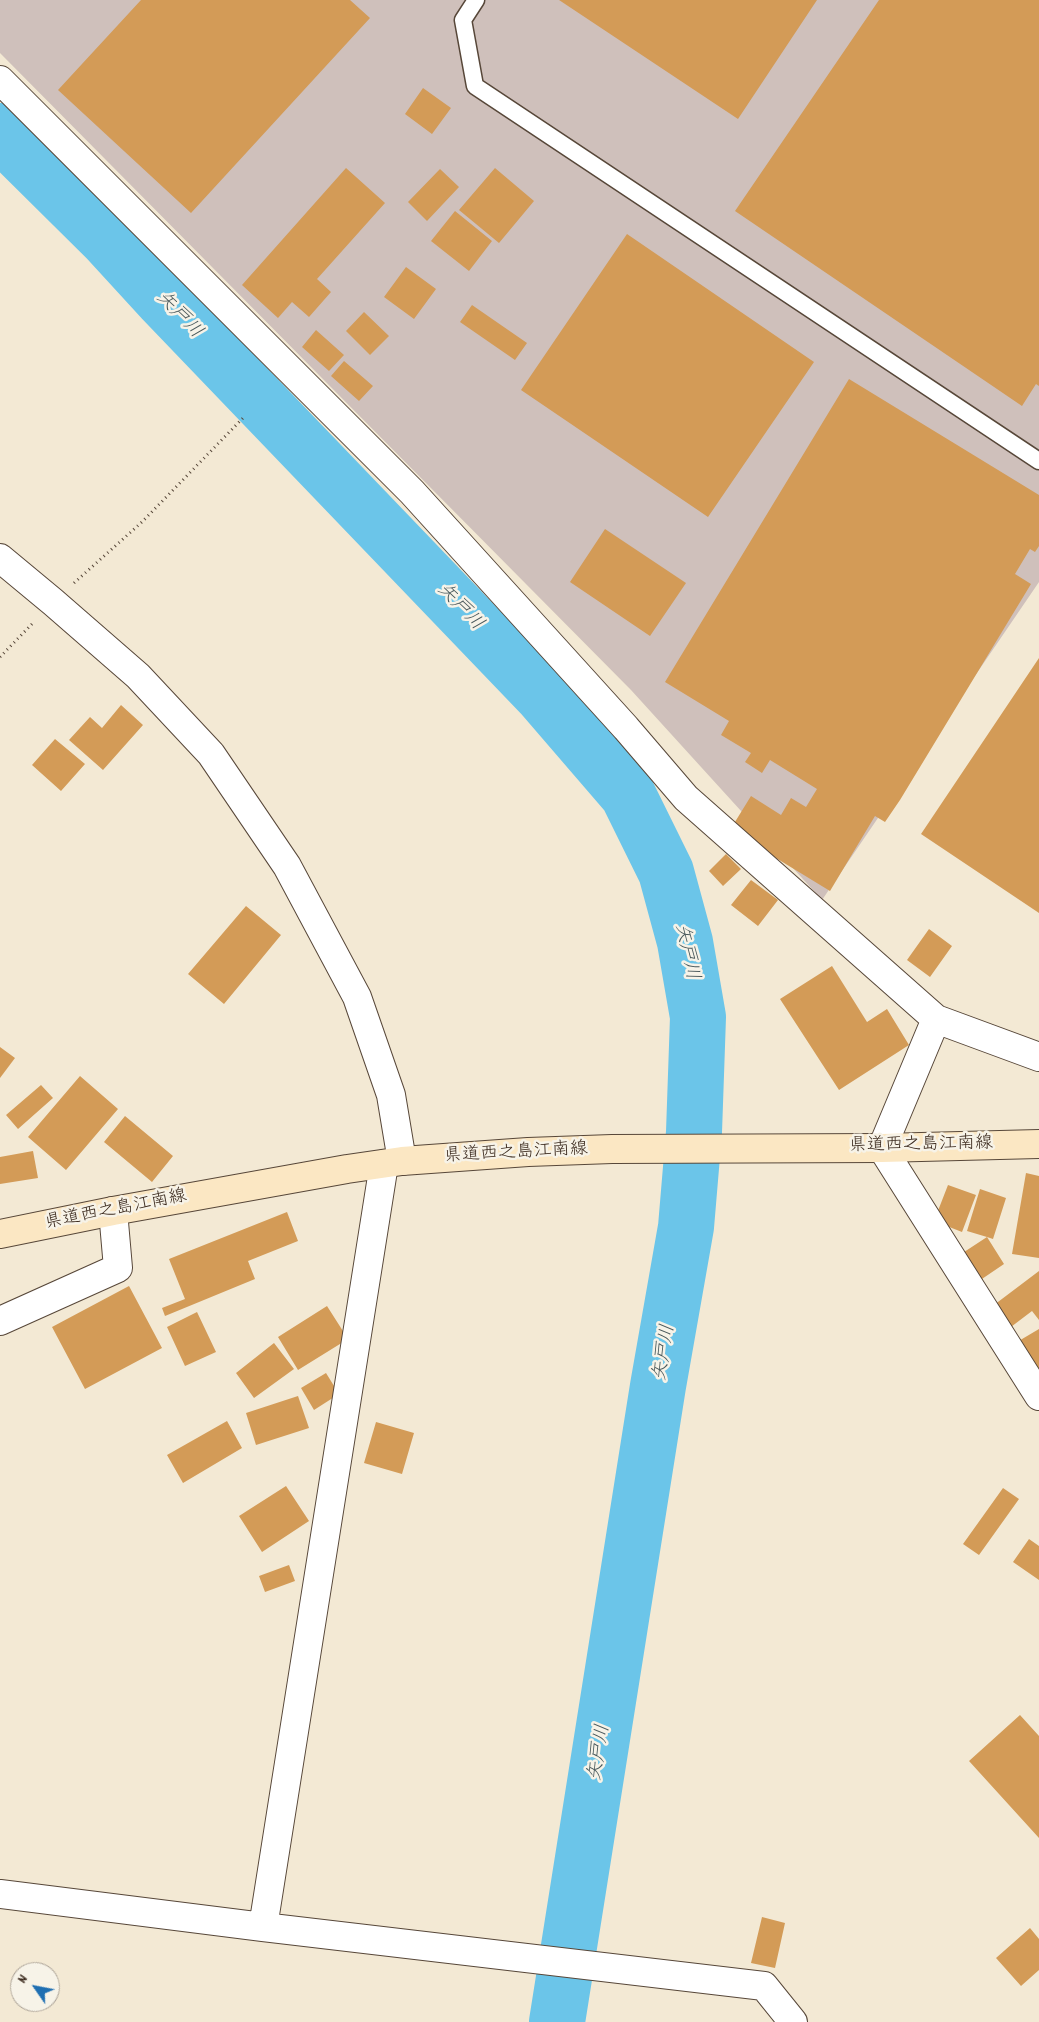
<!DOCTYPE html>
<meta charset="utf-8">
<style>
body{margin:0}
#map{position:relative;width:1039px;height:2022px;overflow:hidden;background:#f3e9d4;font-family:Dekko,sans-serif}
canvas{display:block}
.north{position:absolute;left:10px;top:1962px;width:50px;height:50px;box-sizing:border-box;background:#f7f3e8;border:1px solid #aca397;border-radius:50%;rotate:303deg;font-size:14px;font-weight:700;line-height:20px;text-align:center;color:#3b2a1e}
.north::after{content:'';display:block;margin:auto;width:18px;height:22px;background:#1f6fb2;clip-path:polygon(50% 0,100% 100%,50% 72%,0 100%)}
</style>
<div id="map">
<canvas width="1039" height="2022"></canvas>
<div class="north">N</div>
</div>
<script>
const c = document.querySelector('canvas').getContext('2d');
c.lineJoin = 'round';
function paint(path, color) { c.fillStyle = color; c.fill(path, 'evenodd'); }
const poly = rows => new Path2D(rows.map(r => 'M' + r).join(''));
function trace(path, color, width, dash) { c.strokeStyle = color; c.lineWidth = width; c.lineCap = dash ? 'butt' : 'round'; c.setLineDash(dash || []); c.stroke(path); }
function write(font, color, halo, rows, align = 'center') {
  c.font = font + ' Dekko,"Klee One",sans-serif'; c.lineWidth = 5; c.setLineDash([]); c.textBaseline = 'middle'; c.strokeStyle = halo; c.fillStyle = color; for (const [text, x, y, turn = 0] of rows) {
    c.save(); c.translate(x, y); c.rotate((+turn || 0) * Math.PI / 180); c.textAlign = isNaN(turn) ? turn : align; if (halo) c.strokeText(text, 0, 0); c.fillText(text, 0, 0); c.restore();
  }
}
paint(poly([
 [0,0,1039,0,1039,582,822,900,631,690,0,53]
]), '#cfc0bb');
trace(poly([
 [0,131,18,151,107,239,162,299,541,694,628,795,666,872,685,942,698,1017,694,1132,686,1227,658,1386,557,2022]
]), '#6bc5e9', 56);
paint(poly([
 [141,0,350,0,370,18,191,213,58,90],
 [559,0,817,0,738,119],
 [879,0,1039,0,1039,386,1036,384,1022,406,735,211],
 [423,88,451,108,432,134,405,114],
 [346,168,385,203,317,279,331,292,309,317,292,302,278,318,242,285],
 [495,168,534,201,499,243,459,210],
 [440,169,459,187,427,221,408,202],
 [455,211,492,241,469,271,431,241],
 [627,234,814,362,708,517,521,390],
 [406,267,436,289,414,319,384,297],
 [472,305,527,343,515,360,460,322],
 [364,312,389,336,370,355,346,331],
 [316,330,344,355,329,371,302,347],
 [344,361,373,386,359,401,331,376],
 [849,379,1039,495,1039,546,1035,552,1030,549,1015,574,1031,584,900,800,885,822,875,816,830,891,730,830,751,796,781,815,791,798,806,807,817,789,770,760,762,773,745,762,751,753,721,735,729,721,665,682],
 [605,529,686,583,650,636,570,582],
 [1039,658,1039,913,921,834],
 [121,705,143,725,103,770,69,740,90,717,102,728],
 [55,739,85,764,61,791,32,765],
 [726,854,741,869,723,886,709,871],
 [751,880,778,900,758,926,731,905],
 [246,906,281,935,224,1004,188,974],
 [929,929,952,946,930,977,907,960],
 [832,966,867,1022,887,1009,909,1045,839,1090,780,999],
 [0,1047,15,1058,0,1078],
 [80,1076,118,1109,66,1170,28,1137],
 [41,1085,53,1098,18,1129,6,1115],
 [125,1116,173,1156,152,1182,104,1142],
 [33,1151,38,1178,0,1184,0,1157],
 [1026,1173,1039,1176,1039,1258,1012,1254],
 [948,1185,976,1195,962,1232,934,1221],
 [980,1189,1006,1198,993,1239,987,1237,1004,1264,976,1283,958,1256,987,1237,967,1231],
 [287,1212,298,1241,248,1261,255,1279,165,1316,162,1308,185,1299,169,1259],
 [1039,1271,1039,1320,1032,1311,1003,1333,986,1311],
 [129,1286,162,1348,85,1389,52,1327],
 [327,1306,348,1339,298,1370,278,1337],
 [197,1312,216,1352,185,1366,167,1327],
 [1039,1329,1039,1373,1017,1342],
 [274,1343,294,1369,254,1398,236,1373],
 [326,1373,339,1394,314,1410,301,1388],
 [298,1396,309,1428,256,1445,246,1413],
 [227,1421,242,1448,183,1483,167,1455],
 [376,1422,414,1433,402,1474,364,1463],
 [286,1486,309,1521,262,1552,239,1516],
 [1003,1488,1019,1499,979,1555,963,1544],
 [1029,1539,1039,1546,1039,1580,1013,1562],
 [289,1565,295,1581,265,1592,259,1576],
 [1020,1715,1039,1736,1039,1838,969,1761],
 [762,1917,785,1923,775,1968,751,1963],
 [1030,1928,1039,1939,1039,1970,1021,1986,996,1958]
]), '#d39b57');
const lane = poly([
 [476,0,463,20,475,86,1039,461]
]);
const street = poly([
 [0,80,412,492,626,728,686,798,936,1019,1039,1057],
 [0,558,53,602,138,676,211,754,287,866,357,997,391,1095,402,1161],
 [936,1019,882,1148,1039,1396],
 [0,1321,118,1268,113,1211],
 [0,1894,263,1927,764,1986,793,2022],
 [263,1927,384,1164]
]);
const secondary = poly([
 [0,1234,113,1211,347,1169,402,1161,528,1152,612,1149,882,1148,1039,1144]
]);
trace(lane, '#574739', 19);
trace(street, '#574739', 30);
trace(secondary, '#574739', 30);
trace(poly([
 [74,583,142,522,243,418],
 [0,657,32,624]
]), '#574739', 3, [1, 4]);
trace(lane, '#fff', 16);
trace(street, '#fff', 28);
trace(secondary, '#fbe7c3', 28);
write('18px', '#3b2a1e', '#f7f3e8', [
 ["県道西之島江南線",921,1146,-1],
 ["県道西之島江南線",516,1154,-3],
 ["県道西之島江南線",116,1211,-11]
]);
write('italic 19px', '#49585b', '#f7f3e8', [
 ["矢戸川",178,316,46],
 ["矢戸川",459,608,46],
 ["矢戸川",685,952,78],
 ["矢戸川",666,1353,-81],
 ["矢戸川",601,1753,-81]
]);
</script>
